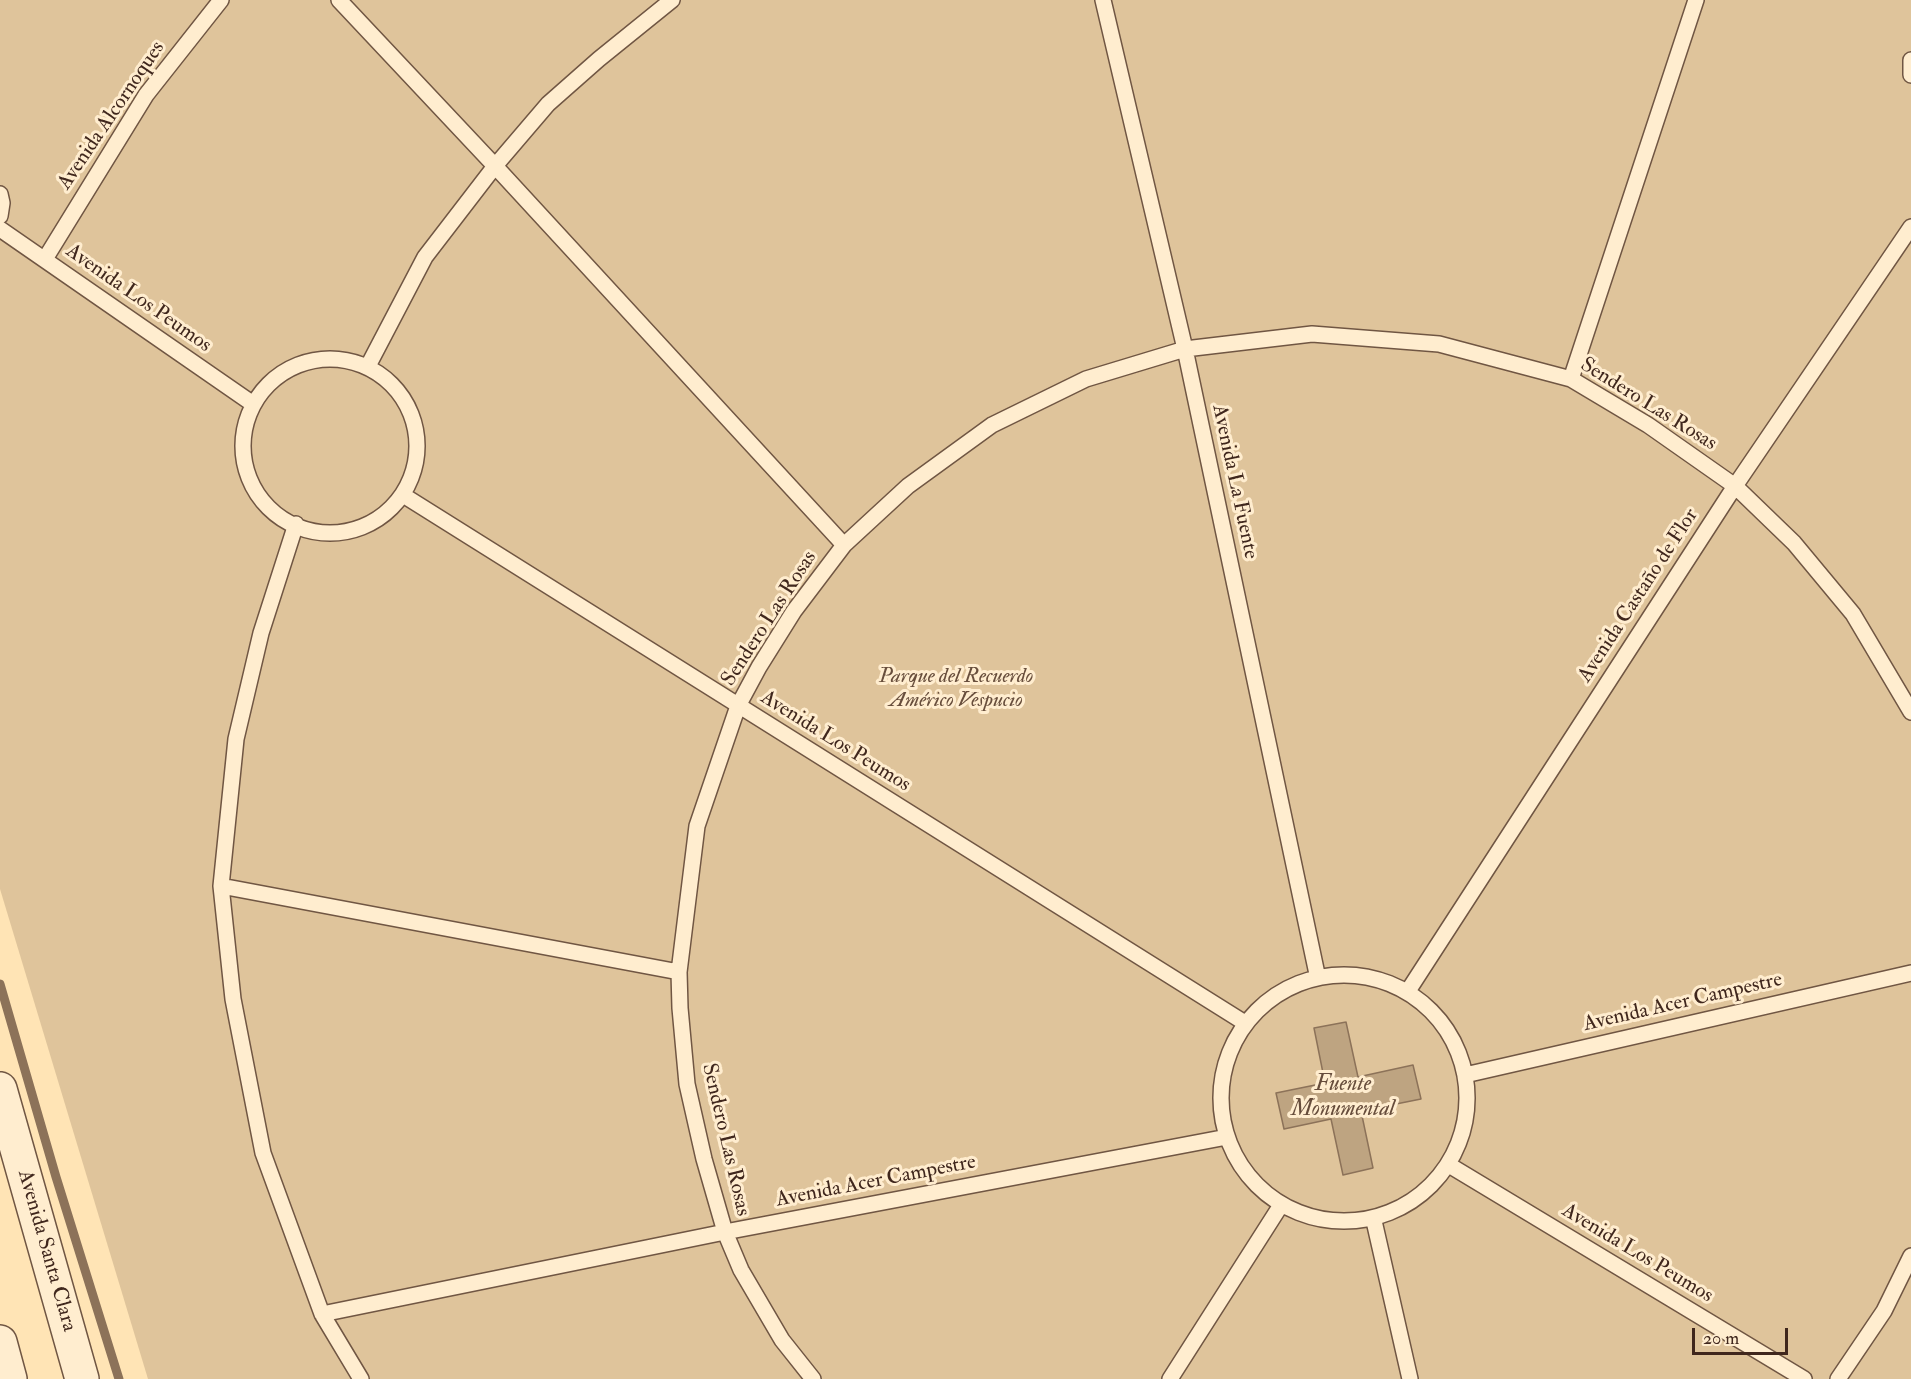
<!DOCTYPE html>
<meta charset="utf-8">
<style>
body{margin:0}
#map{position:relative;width:1911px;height:1379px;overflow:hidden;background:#ffe4b5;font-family:"IM FELL Double Pica",serif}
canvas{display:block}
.scale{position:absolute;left:1692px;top:1328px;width:96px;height:27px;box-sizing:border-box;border:3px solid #40271d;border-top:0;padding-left:8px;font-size:18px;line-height:21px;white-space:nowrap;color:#40271d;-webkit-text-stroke:4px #ffedcf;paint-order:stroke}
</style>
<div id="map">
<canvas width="1911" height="1379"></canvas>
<div class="scale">20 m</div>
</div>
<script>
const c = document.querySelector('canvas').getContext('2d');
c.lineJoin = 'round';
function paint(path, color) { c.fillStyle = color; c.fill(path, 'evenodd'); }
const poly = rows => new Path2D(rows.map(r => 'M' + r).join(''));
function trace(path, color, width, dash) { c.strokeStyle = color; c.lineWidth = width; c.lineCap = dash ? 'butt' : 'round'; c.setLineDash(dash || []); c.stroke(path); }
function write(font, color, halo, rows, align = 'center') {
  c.font = font + ' "IM FELL Double Pica",serif'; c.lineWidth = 6; c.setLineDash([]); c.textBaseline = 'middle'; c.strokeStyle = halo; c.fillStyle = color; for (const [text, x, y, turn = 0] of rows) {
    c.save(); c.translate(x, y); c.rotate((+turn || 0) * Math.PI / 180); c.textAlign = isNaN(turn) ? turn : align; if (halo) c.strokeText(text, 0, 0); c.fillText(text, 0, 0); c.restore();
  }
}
paint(poly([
 [0,0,1911,0,1911,1379,148,1379,0,889]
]), '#dfc49b');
const water = poly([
 [1346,1022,1358,1077,1413,1065,1421,1099,1361,1111,1373,1168,1343,1175,1331,1119,1284,1129,1276,1093,1325,1083,1314,1028,1346,1022]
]);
paint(water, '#bea481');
trace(water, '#8c7259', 1.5);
trace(poly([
 [0,984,56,1177,119,1379]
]), '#8c7259', 9);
const service = poly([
 [339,0,495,166,844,545],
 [1103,0,1185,349,1317,974],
 [1911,60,1911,75],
 [0,194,2,203,0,216],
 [0,229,253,404],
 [45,259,146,95,221,0],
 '243 446a87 87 0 1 1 174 0a87 87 0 1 1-174 0Z',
 [368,366,425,257,495,166,548,104,599,59,672,0],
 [1571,379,1696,0],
 [403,495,1245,1023],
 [296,524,261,633,236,739,221,886,233,999,263,1153,322,1314,361,1379],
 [221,886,679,972],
 '1221 1098a123 123 0 1 1 246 0a123 123 0 1 1-246 0Z',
 [1408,991,1735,486,1911,227],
 [1465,1075,1911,973],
 [1449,1165,1804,1379],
 [1374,1221,1410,1379],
 [322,1314,725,1232,1227,1137],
 [813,1379,782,1340,741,1270,725,1232,704,1159,687,1084,680,1008,679,972,697,826,738,706,759,667,794,611,844,545,908,486,992,425,1086,379,1185,349,1312,334,1439,344,1571,379,1648,425,1735,486,1794,543,1853,614,1911,712],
 [1170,1379,1281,1205],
 [1838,1379,1884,1311,1911,1256]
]);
const tertiary = poly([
 [0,1089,82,1379],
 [0,1342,10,1379]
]);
trace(service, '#705643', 18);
trace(tertiary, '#705643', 36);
trace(service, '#ffedcf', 15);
trace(tertiary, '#ffedcf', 33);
write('21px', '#40271d', '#ffedcf', [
 ["Avenida Alcornoques",112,116,-56],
 ["Avenida Los Peumos",138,299,35],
 ["Sendero Las Rosas",1648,405,32],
 ["Avenida La Fuente",1234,482,78],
 ["Avenida Castaño de Flor",1639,596,-57],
 ["Sendero Las Rosas",770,619,-57],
 ["Avenida Los Peumos",835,742,32],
 ["Avenida Acer Campestre",1683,1003,-13],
 ["Sendero Las Rosas",725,1140,77],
 ["Avenida Acer Campestre",876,1182,-11],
 ["Avenida Santa Clara",46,1251,74],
 ["Avenida Los Peumos",1637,1254,31]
]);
write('italic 21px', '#684e3c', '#ffedcf', [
 ["Parque del Recuerdo",956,677],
 ["Américo Vespucio",956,701]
]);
write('italic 22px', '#664c3b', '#ffedcf', [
 ["Fuente",1343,1085],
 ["Monumental",1343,1110]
]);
</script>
